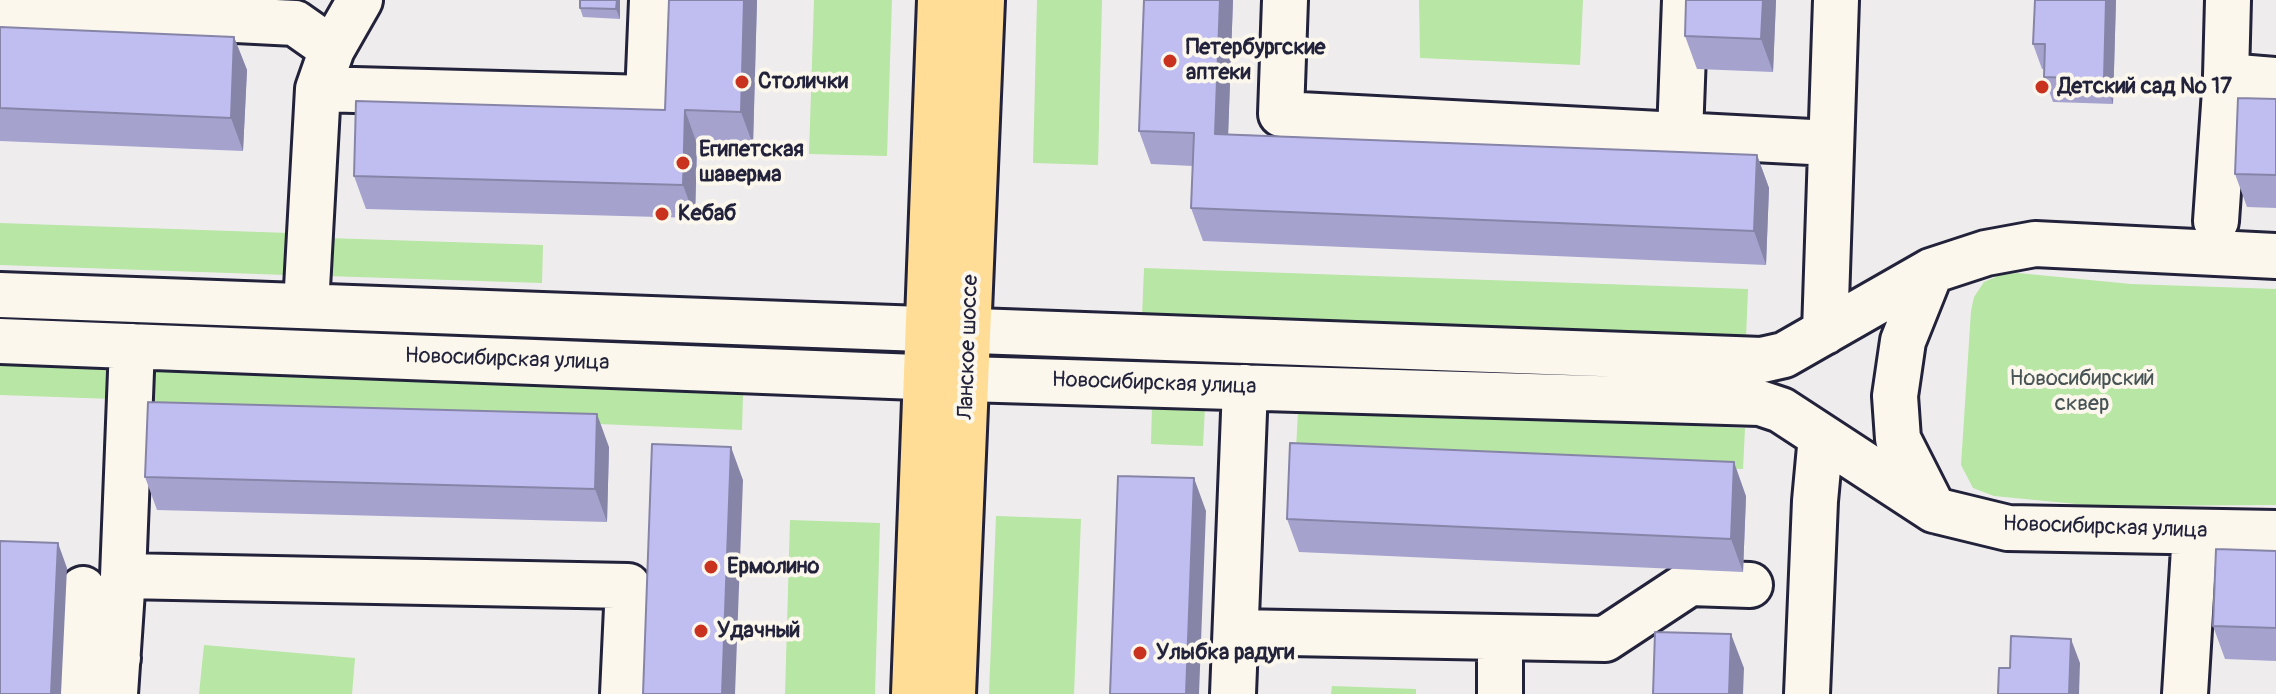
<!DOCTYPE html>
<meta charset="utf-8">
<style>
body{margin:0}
canvas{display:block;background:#efeced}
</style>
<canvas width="2276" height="694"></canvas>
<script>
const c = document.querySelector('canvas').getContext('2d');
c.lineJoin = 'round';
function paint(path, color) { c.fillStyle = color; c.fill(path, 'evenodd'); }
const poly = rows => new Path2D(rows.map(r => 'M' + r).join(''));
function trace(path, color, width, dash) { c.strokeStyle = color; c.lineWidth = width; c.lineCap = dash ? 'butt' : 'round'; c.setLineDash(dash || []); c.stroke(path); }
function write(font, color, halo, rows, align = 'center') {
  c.font = font + ' Pangolin,sans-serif'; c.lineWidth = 8; c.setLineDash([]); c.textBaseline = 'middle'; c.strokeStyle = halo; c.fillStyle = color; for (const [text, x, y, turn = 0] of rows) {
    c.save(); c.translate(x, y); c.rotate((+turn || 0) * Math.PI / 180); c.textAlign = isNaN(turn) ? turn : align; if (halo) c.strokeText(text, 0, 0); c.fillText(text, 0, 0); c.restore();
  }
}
paint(poly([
 [814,0,892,0,887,156,809,154],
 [1037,0,1102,0,1098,165,1033,163],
 [1419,0,1583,0,1580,65,1420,58],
 [0,223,289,233,287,275,0,265],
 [327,238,543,245,542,283,326,276],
 [1144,268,1748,289,1746,338,1142,317],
 [2018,273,2131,284,2276,289,2276,505,2097,506,1994,496,1973,488,1961,465,1971,311,1974,297,1984,282,2000,275],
 [0,357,115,362,113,399,0,395],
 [146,363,642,382,743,395,742,430,144,405],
 [1152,404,1205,406,1203,446,1151,444],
 [1298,410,1745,428,1743,469,1296,450],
 [996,516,1081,519,1074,694,989,694],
 [790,520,880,523,875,694,785,694],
 [204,645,355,658,352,694,199,694],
 [1332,686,1416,689,1416,694,1331,694]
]), '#b8e6a4');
const minor = poly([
 [1285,0,1281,114,1830,143],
 [0,8,295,23,332,49],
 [2226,76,2228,0],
 [318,89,648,98,652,0],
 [1680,135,1685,0],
 [2216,221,2226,76,2276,80],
 [1931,271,1903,341,1895,396,1898,439,1934,510],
 [0,295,1762,360,1784,355,1931,271,1986,253,2035,244,2276,256],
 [306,306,318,89,332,49,360,0],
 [1825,332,1836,0],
 [0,341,967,379,1760,403,1781,410,1934,510,2008,528,2276,533],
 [123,576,628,586,623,694],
 [1236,632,1605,639,1690,583,1750,585],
 [78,659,83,589],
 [78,694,78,659,118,658],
 [115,694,123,576,132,346],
 [1233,694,1245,387],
 [1500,694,1500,638],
 [1807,694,1815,501,1821,436],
 [2185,694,2195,532]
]);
const major = poly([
 [914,694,940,0],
 [953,694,982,0]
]);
trace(minor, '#22223b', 50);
trace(major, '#22223b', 50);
trace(minor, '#fbf7ec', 44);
trace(major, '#ffdd96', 44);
paint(poly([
 [620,0,620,19,583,17,580,8],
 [757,0,753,145,697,144,695,218,366,209,354,176,665,110],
 [1144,0,1233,0,1228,134,1757,155,1769,188,1766,265,1203,241,1191,208,1193,166,1151,164,1139,131],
 [1686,0,1776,0,1773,72,1697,69,1685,36],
 [2116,0,2113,104,2053,102,2044,77,2044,69,2042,69,2033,44],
 [0,27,234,37,247,70,243,151,0,141],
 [2276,99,2276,208,2247,207,2235,174],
 [609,447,607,522,157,510,145,477],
 [1746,496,1743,572,1299,552,1287,519],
 [2276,551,2276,661,2225,659,2213,626]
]), '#a5a3ce');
paint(poly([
 [617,0,620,0,620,19,616,9],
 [744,0,757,0,753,145,741,112],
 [1220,0,1233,0,1227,167,1215,134],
 [1763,0,1776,0,1773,72,1761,39],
 [2106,0,2116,0,2113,104,2104,79],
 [234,37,247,70,243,151,231,118],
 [685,110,697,144,695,218,683,185],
 [1757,155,1769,188,1766,265,1754,231],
 [597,414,609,447,607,522,595,489],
 [731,447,743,480,735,694,722,694],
 [1734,462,1746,496,1743,572,1731,539],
 [1194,478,1206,511,1199,694,1186,694],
 [58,543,67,568,61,694,51,694],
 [1731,634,1744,668,1743,694,1729,694],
 [2071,639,2080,663,2079,694,2069,694]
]), '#8685a8');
const building = poly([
 [580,0,617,0,616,9,580,8,580,0],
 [669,0,744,0,741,112,685,110,683,185,354,176,356,101,665,110,669,0],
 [1144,0,1220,0,1215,134,1757,155,1754,231,1191,208,1194,133,1139,131,1144,0],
 [1686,0,1763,0,1761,39,1685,36,1686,0],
 [2035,0,2106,0,2104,79,2044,77,2045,44,2033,44,2035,0],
 [0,27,234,37,231,118,0,108,0,27],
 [2238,98,2276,99,2276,175,2235,174,2238,98],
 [148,402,597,414,595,489,145,477,148,402],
 [1290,443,1734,462,1731,539,1287,519,1290,443],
 [652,444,731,447,722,694,643,694,652,444],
 [1118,476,1194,478,1186,694,1110,694,1118,476],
 [0,541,58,543,51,694,0,694,0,541],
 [2216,549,2276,551,2276,628,2213,626,2216,549],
 [1655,632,1731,634,1729,694,1653,694,1655,632],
 [2011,636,2071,639,2069,694,1998,694,1999,668,2010,668,2011,636]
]);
paint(building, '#c0bef0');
trace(building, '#8685a8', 2);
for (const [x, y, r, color] of [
 [1170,61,8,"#c8321e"],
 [742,82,8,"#c8321e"],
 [2042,87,8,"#c8321e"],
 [683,163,8,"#c8321e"],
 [662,214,8,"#c8321e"],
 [711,567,8,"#c8321e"],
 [701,631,8,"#c8321e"],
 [1140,653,8,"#c8321e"]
]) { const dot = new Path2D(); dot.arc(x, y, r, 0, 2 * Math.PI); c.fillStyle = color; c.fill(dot); trace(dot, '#fbf7ec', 3); }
write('bold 22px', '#22223b', '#fbf7ec', [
 ["Петербургские",1186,48],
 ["аптеки",1186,73],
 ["Столички",758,82],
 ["Детский сад № 17",2058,87],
 ["Египетская",699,150],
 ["шаверма",699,175],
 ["Кебаб",678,214],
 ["Ермолино",727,567],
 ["Удачный",717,631],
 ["Улыбка радуги",1156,653]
], 'left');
write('22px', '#22223b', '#fbf7ec', [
 ["Ланское шоссе",969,347,-88],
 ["Новосибирская улица",507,360,2],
 ["Новосибирская улица",1154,384,2],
 ["Новосибирская улица",2105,528,2]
]);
write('22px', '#485355', '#fbf7ec', [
 ["Новосибирский",2082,379],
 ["сквер",2082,404]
]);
</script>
